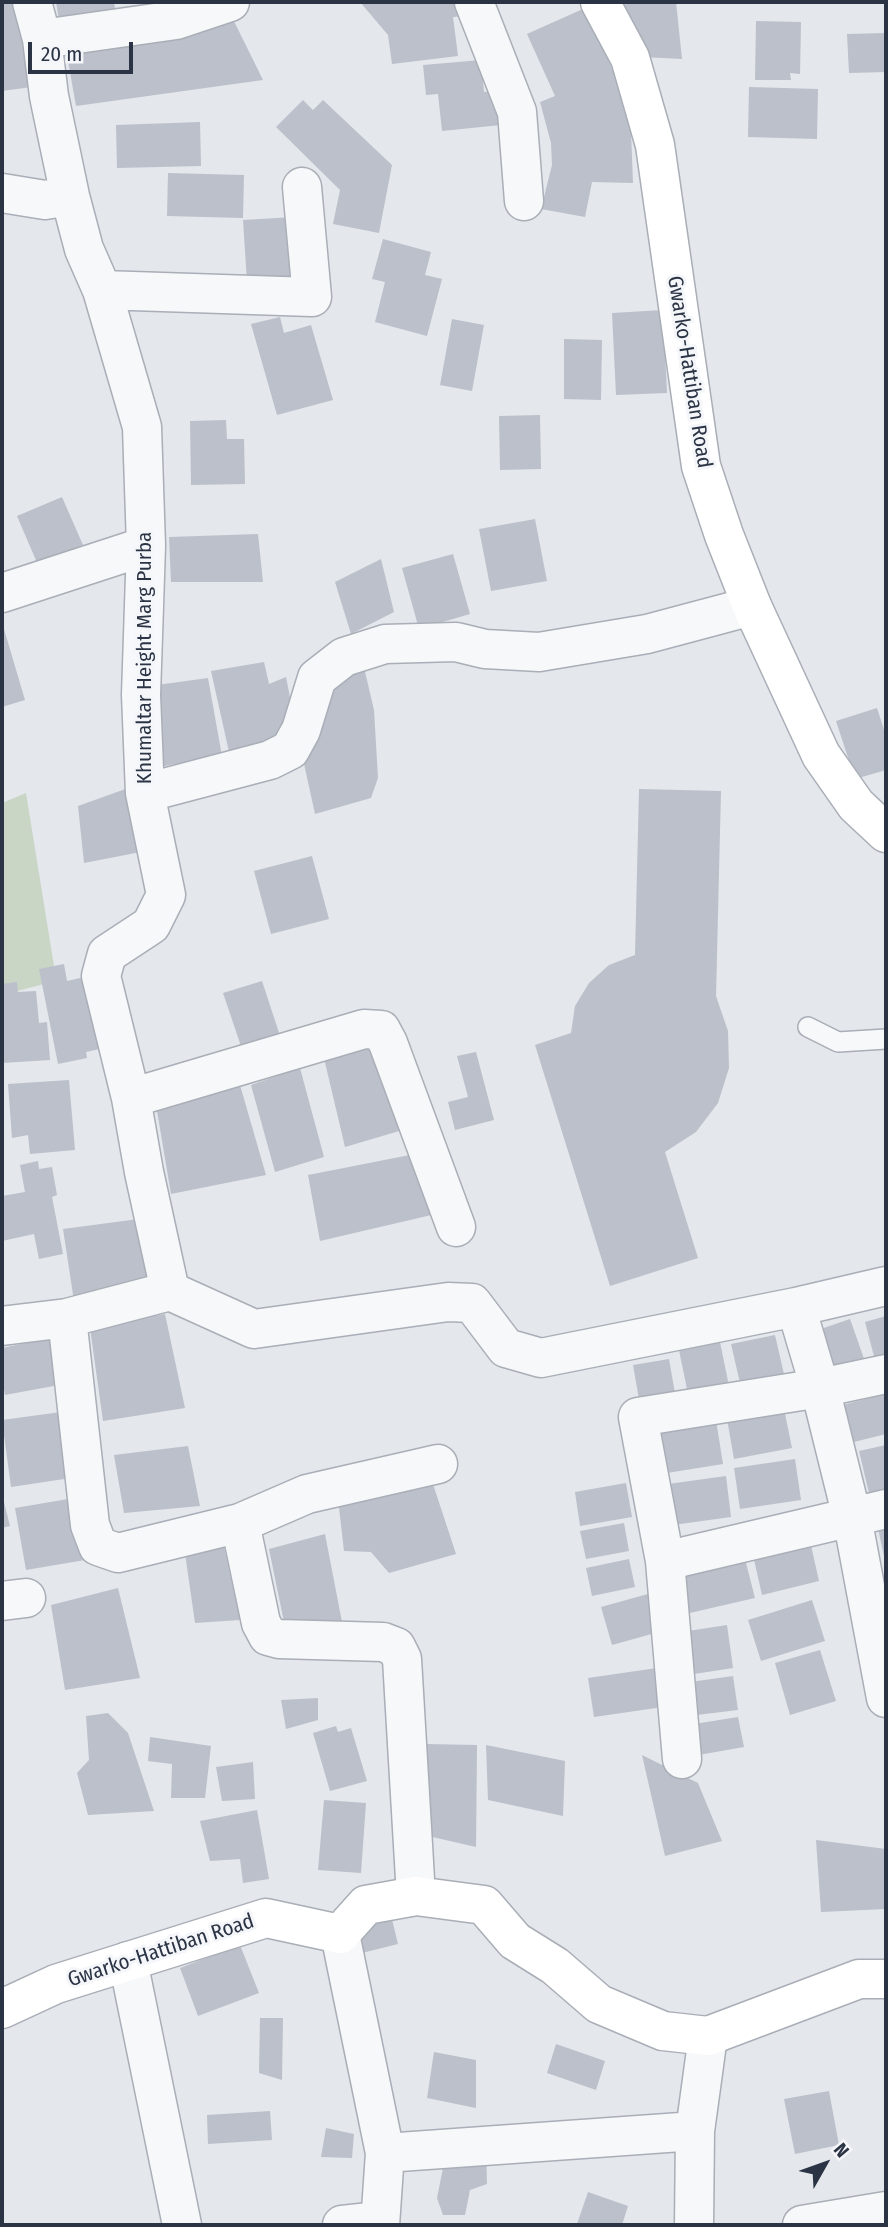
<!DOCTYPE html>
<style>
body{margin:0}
#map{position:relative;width:888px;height:2227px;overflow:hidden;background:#e4e7ec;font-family:"Fira Sans Condensed",sans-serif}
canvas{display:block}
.frame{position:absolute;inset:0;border:4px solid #2b3445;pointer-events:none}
.north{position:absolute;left:790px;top:2129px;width:70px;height:70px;-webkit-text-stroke:5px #f4f6f9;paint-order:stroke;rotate:50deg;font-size:19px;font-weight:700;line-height:28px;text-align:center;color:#2b3445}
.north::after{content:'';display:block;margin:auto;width:24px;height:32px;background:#2b3445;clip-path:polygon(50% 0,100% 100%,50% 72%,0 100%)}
.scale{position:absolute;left:28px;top:42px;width:105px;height:32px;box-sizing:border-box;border:4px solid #2b3445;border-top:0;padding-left:9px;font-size:21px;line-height:24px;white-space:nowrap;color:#2b3445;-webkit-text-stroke:5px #f4f6f9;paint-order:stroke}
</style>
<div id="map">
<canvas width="888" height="2227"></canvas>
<div class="frame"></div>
<div class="north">N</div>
<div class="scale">20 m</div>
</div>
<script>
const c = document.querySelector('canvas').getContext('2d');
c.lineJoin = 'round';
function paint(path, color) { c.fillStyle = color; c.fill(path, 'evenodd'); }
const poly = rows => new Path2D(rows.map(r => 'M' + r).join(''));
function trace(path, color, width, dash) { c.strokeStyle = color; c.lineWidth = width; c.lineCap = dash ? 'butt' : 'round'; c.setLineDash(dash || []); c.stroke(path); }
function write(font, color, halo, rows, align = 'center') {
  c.font = font + ' "Fira Sans Condensed",sans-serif'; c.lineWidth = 6; c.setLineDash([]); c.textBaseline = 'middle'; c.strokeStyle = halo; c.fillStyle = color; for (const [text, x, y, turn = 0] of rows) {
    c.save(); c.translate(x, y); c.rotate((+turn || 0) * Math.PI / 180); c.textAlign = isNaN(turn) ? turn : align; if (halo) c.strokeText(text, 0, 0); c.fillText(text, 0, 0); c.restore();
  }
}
paint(poly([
 [26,793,54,966,44,984,2,995,2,803]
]), '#c9d6c5');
paint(poly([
 [2,2,17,2,39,86,2,91],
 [56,2,114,2,116,14,59,20],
 [360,2,466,2,467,16,453,17,458,56,392,64,388,35],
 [624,2,676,2,682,59,642,57,631,39],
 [585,8,615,75,631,131,633,183,592,182,585,217,541,209,552,165,551,143,540,102,555,96,527,34],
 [228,9,263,80,76,106,65,44],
 [756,21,801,22,800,74,790,73,791,80,755,80],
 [886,33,886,72,849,73,847,34],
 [481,60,484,92,498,91,501,125,442,131,438,94,426,95,423,65],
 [749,87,818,89,817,139,748,137],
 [303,100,313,110,323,100,392,165,379,233,333,224,340,190,276,127],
 [200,122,201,166,117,168,116,125],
 [168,173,244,175,243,218,167,216],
 [294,217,297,279,247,282,243,220],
 [383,239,431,252,425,275,442,279,427,336,375,322,385,282,372,279],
 [663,310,667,393,616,395,612,313],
 [280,317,284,333,311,325,333,400,277,415,251,324],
 [452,319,484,325,472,391,440,385],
 [564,339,602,340,601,400,564,399],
 [540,415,541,469,500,470,499,416],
 [226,420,227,439,244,439,245,484,191,485,190,421],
 [62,497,83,545,38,565,17,516],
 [535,519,547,581,491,591,479,529],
 [258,534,263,582,171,582,169,537],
 [453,554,470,614,419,629,402,568],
 [381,559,394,612,351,634,335,582],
 [4,629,25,700,2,707,2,630],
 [264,662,269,684,286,677,295,723,283,744,231,761,211,671],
 [363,663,374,710,378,778,371,798,315,814,301,750,339,674],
 [208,678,222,756,164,766,157,685],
 [877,708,886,736,886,770,855,779,836,721],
 [131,787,146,851,84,863,78,806],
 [639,789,721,791,716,996,728,1031,729,1068,718,1103,696,1132,665,1152,698,1258,610,1286,535,1045,571,1033,575,1006,589,983,609,965,635,955],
 [312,856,329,919,271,934,254,871],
 [64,964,67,981,89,976,104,1048,86,1052,87,1058,58,1064,39,969],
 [262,981,284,1048,246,1061,223,993],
 [17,982,18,992,36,991,39,1023,47,1022,50,1060,2,1063,2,984],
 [374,1041,406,1129,345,1147,323,1054],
 [476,1052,494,1120,455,1130,448,1102,468,1097,457,1056],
 [300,1068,324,1157,275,1172,251,1085],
 [69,1080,75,1150,30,1154,28,1135,12,1138,8,1084],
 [240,1085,266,1175,171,1194,157,1111],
 [415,1154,440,1213,320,1241,308,1175],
 [38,1161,39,1169,52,1167,57,1195,52,1197,63,1254,39,1259,34,1234,2,1241,2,1196,25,1192,20,1165],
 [146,1218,156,1289,74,1301,63,1229],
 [165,1314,185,1408,103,1421,90,1328],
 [886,1316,886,1356,875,1360,865,1322],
 [850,1319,867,1367,832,1379,815,1331],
 [775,1335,784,1374,740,1383,731,1344],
 [50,1338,59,1385,5,1395,2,1379,2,1348],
 [720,1342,729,1386,688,1394,679,1350],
 [669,1359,676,1399,640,1405,633,1365],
 [884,1394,886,1434,850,1443,839,1406],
 [784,1409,792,1448,734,1459,727,1419],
 [61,1412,71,1478,11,1487,2,1420],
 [716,1420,723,1464,667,1473,660,1429],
 [886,1445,886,1489,869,1493,859,1451],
 [188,1446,200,1506,124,1513,114,1455],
 [795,1459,801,1500,740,1509,734,1468],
 [430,1475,456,1554,389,1573,371,1552,344,1551,338,1499],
 [726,1476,731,1517,673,1525,668,1484],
 [626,1483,632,1517,580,1526,575,1492],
 [2,1494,10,1526,2,1528],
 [74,1498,85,1560,26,1570,15,1508],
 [886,1522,886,1561,885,1561,877,1524],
 [624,1523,629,1551,586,1559,580,1531],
 [325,1534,342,1622,285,1627,269,1549],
 [222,1538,240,1620,195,1623,184,1546],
 [810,1541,819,1581,762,1595,753,1555],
 [629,1559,635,1587,592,1596,586,1568],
 [745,1559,755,1598,681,1615,672,1576],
 [118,1588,140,1678,65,1690,51,1605],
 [655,1592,666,1630,612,1645,601,1607],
 [812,1600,825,1641,761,1661,748,1620],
 [727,1625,733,1668,681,1676,675,1633],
 [820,1650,836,1701,790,1715,775,1663],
 [657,1668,663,1707,594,1717,588,1678],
 [733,1676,738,1710,688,1716,683,1683],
 [318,1698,318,1720,286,1729,281,1700],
 [108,1713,128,1733,154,1811,88,1815,77,1773,89,1760,86,1716],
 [738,1717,744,1747,693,1756,688,1725],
 [336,1726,338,1732,351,1728,367,1781,330,1791,313,1733],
 [150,1737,211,1746,205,1798,171,1798,172,1764,148,1761],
 [426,1744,477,1745,476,1847,428,1836],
 [486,1745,565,1761,563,1816,488,1800],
 [642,1755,698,1783,722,1841,665,1856],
 [253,1762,255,1799,222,1801,216,1767],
 [324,1800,366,1803,361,1873,318,1870],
 [257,1810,269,1879,243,1883,240,1859,210,1861,200,1821],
 [816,1840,886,1849,886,1909,821,1912],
 [391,1915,398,1944,362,1953,354,1925],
 [240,1945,259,1993,198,2016,180,1968],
 [260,2018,283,2018,282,2080,259,2073],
 [556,2044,605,2061,596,2090,547,2073],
 [434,2052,476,2060,476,2108,427,2098],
 [829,2091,839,2145,795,2154,784,2099],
 [270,2111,272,2140,208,2144,207,2115],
 [326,2128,354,2134,352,2158,321,2157],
 [486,2146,487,2184,470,2190,465,2215,443,2215,437,2198,446,2153],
 [588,2192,628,2206,622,2225,577,2224]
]), '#bbc0ca');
const service = poly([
 [808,1027,838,1042,886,1039]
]);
const minor = poly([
 [32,2,42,39,49,96,70,196,84,249,102,290,142,427,146,546,141,695,145,793,166,895,151,925,107,954,101,976,131,1098,144,1172,170,1291],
 [474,2,517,112,524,201],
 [42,39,176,20,230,2],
 [2,193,45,200,70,196],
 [102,290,312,297,302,187],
 [2,593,146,546],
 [145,793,270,760,290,750,301,730,317,678,344,657,385,644,456,642,485,649,539,652,647,634,752,606],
 [131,1098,364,1029,381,1030,388,1043,456,1227],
 [796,1307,886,1286],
 [67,1318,90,1525,98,1546,118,1553,240,1523,307,1494,438,1464],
 [2,1326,67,1318,170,1291,254,1329,448,1302,472,1303,506,1348,541,1358,796,1307,820,1388,852,1517,886,1698],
 [886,1374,820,1388,638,1417,665,1561,886,1509],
 [240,1523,261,1623,268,1636,279,1639,383,1642,396,1647,402,1659,416,1896],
 [665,1561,682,1759],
 [2,1601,26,1598],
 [340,1934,385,2153,380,2225],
 [128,1961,182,2225],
 [385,2153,695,2131],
 [342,2225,379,2221],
 [694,2225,695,2131,708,2036],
 [802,2225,886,2211]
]);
const secondary = poly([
 [600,2,630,58,655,145,701,466,724,535,752,606,821,755,856,805,886,833],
 [2,2009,56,1984,266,1918,340,1934,366,1905,416,1896,484,1905,515,1941,555,1966,599,2004,663,2031,708,2036,859,1979,886,1979]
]);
trace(service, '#a9aeb7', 22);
trace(minor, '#a9aeb7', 41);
trace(secondary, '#a9aeb7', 41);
trace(service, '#f7f8fa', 19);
trace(minor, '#f7f8fa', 38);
trace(secondary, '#fff', 38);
write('21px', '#2b3445', '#f4f6f9', [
 ["Gwarko-Hattiban Road",689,372,81],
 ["Khumaltar Height Marg Purba",145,658,-90],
 ["Gwarko-Hattiban Road",161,1951,-18]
]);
</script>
